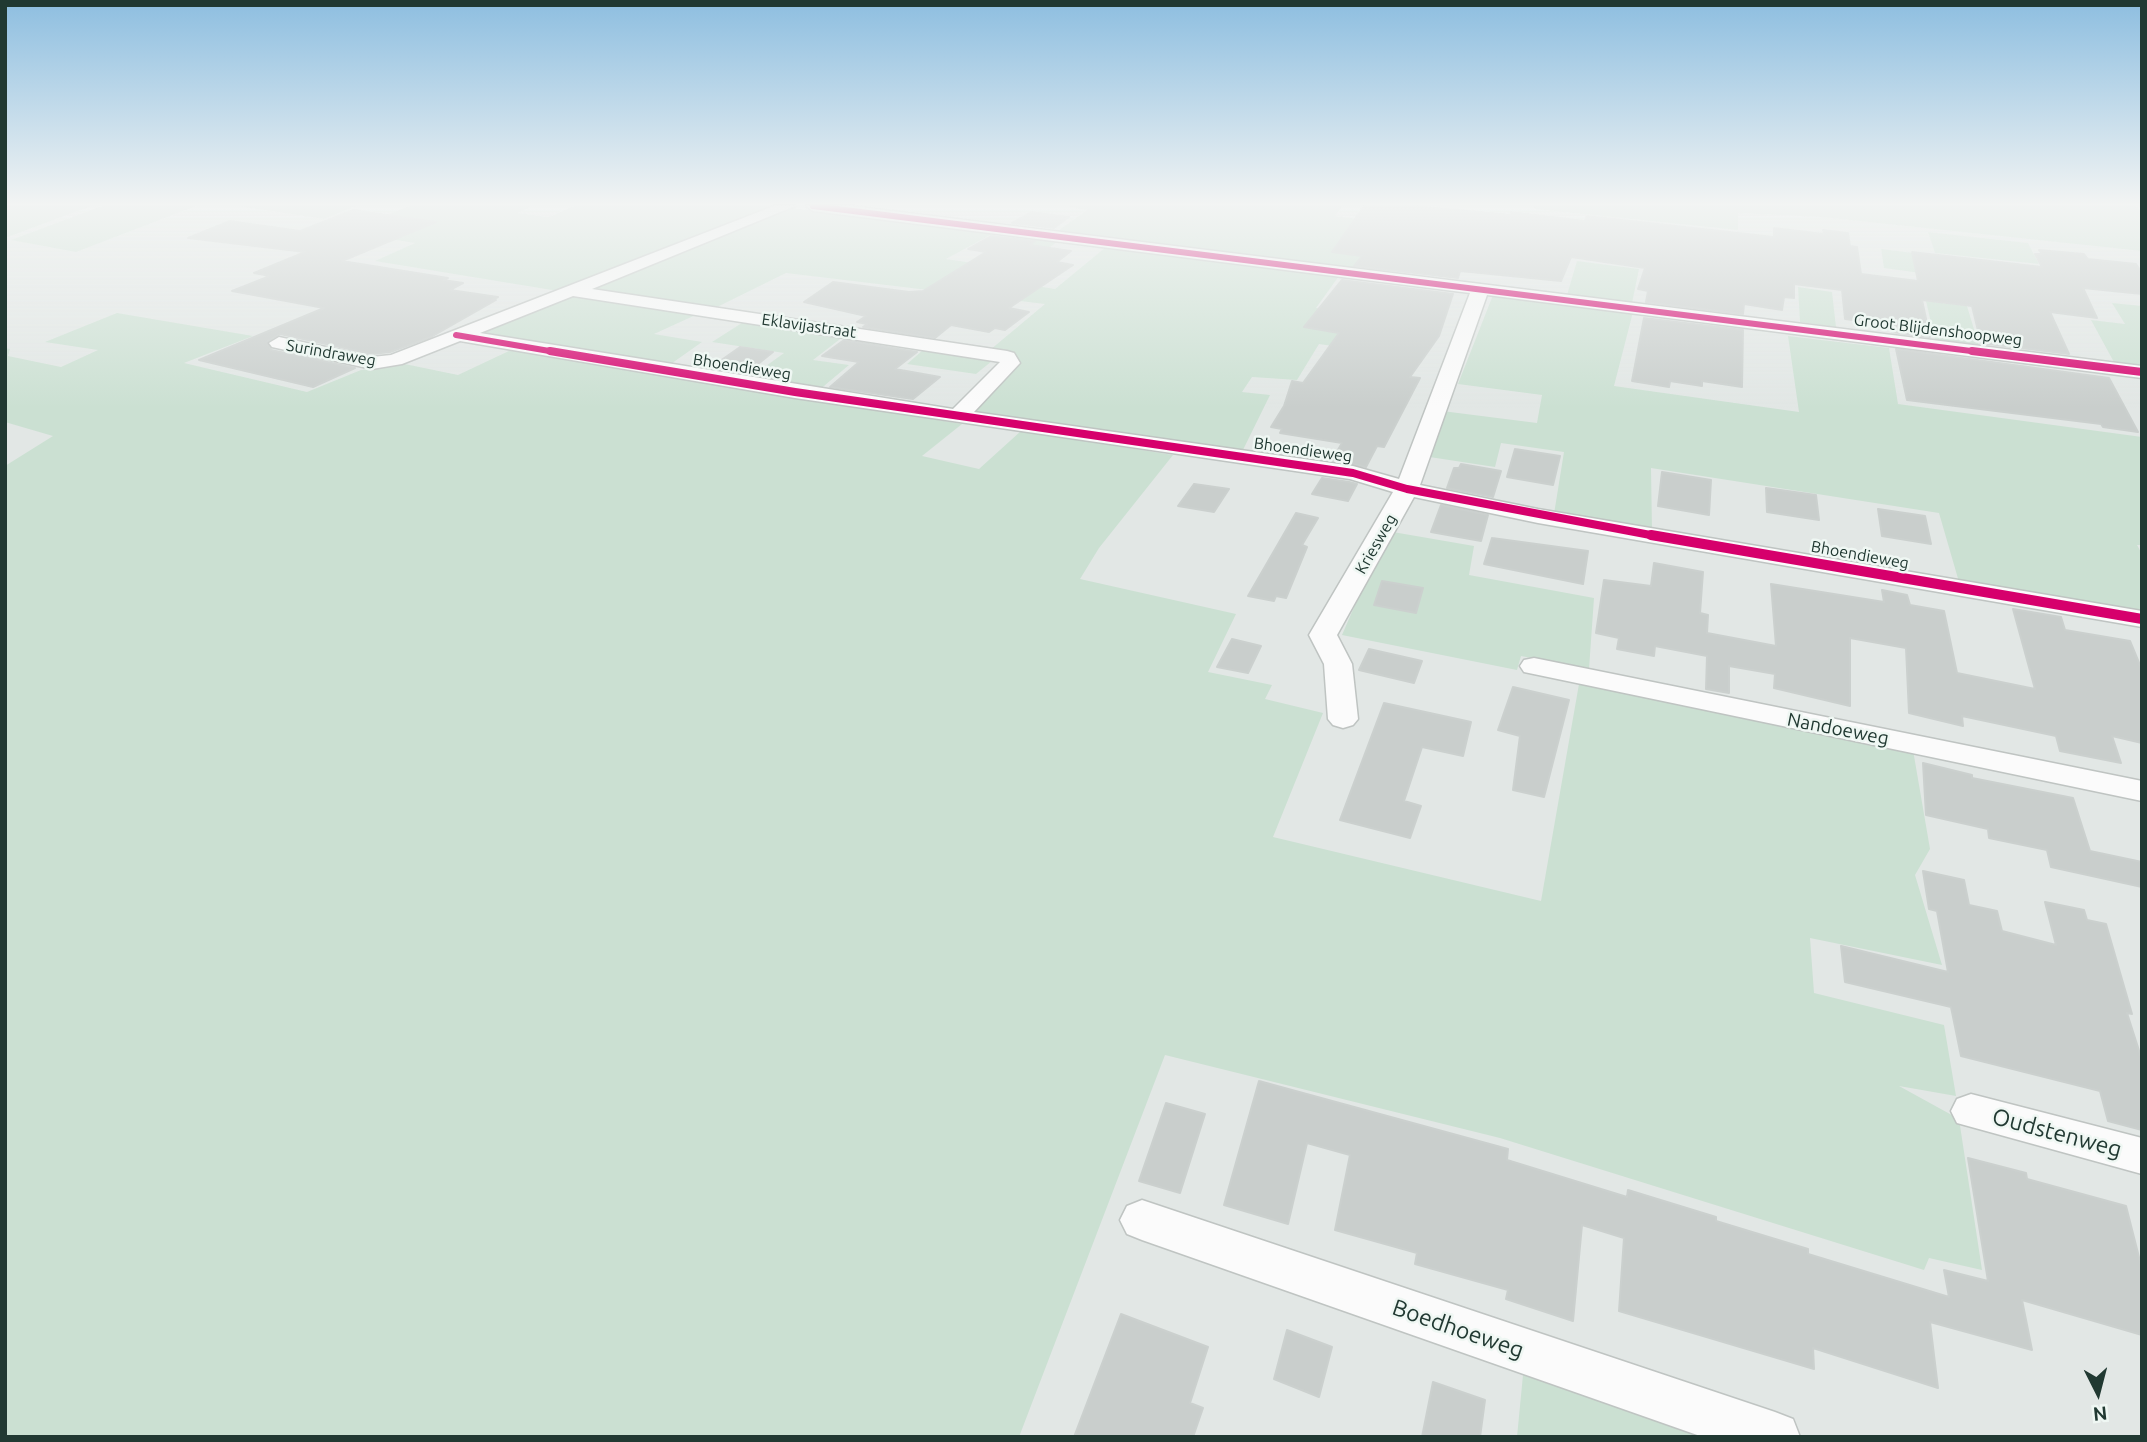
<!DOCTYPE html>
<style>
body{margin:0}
#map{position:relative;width:2147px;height:1442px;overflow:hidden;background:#e2e7e5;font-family:Ubuntu,sans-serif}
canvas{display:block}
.frame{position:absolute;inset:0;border:7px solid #213932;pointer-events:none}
.north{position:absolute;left:2063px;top:1358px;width:70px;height:70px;-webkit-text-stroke:5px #eff7f3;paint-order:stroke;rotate:174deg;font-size:19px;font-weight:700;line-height:28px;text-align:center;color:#213932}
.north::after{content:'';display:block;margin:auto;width:24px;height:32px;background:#213932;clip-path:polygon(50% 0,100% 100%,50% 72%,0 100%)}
</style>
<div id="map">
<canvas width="2147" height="1442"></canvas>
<div class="frame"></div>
<div class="north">N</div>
</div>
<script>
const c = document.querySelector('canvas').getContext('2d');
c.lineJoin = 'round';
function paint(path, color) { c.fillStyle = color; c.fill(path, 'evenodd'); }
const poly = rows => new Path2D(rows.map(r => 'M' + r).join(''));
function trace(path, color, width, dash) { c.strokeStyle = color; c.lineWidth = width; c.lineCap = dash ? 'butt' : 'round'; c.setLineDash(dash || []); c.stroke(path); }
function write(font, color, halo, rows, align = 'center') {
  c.font = font + ' Ubuntu,sans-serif'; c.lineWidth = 5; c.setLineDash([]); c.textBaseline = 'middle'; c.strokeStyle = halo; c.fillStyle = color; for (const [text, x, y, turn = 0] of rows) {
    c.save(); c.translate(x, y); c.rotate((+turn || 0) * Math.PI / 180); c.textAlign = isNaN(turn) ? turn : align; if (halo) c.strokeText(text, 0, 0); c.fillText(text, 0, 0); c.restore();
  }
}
paint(poly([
 [5,206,91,206,5,238],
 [102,206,196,206,76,252,11,240],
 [238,206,356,206,324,219],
 [409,206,532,206,518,213,549,217,574,206,783,206,558,291,375,261,415,243,347,232],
 [1066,206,1342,206,1335,216,1384,222,1353,269,1055,233,1087,210],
 [1533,206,2136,206,2142,212,2142,251,1821,217,1738,213,1738,230,1535,209],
 [791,208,994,233,946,259,986,265,1033,238,1058,241,1006,281,1055,289,1106,247,1339,276,1316,308,1350,313,1368,351,1319,344,1297,380,1252,377,1242,392,1270,395,1240,456,966,417,1016,361,990,350,1045,304,786,273,713,309,581,289],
 [1928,232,2028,243,2039,264,1935,253],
 [1881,249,1930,255,1935,275,1884,268],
 [1577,261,1639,269,1632,303,1567,295],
 [1798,287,1832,292,1836,327,1800,322],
 [571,293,700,313,654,334,702,342,668,366,467,334],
 [1493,295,1633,312,1614,386,1799,412,1788,336,1889,348,1898,404,2142,437,2142,545,2137,545,2142,554,2142,612,1959,582,1939,513,1651,468,1652,531,1554,514,1564,452,1501,443,1495,467,1423,456,1442,411,1537,423,1542,395,1458,384],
 [1926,301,1967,306,1979,346,1935,340],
 [2112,303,2142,306,2142,368,2115,364,2091,320,2125,324],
 [117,313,253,336,184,363,307,392,361,370,375,369,395,362,458,375,511,350,962,424,922,456,979,469,1021,431,1173,455,1099,548,1080,579,1236,614,1208,672,1272,685,1265,699,1323,713,1273,837,1541,901,1579,684,1913,750,1930,849,1915,875,1942,965,1810,938,1814,993,1944,1025,1956,1096,1899,1086,1959,1119,1982,1270,1929,1258,1924,1270,1500,1138,1165,1055,1019,1437,5,1437,5,466,53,436,5,422,5,348,10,349,8,356,61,367,98,350,45,342],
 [745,321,844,336,813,360,849,365,818,391,748,379,784,353,712,342],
 [923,350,992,361,976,374,907,364],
 [1387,531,1474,546,1469,575,1594,598,1589,669,1521,656,1517,670,1342,635],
 [1523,1375,1702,1435,1702,1437,1517,1437]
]), '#cbe0d2');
const building = poly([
 [1364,206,1415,206,1512,215,1511,212,1585,221,1587,216,1774,237,1774,228,1824,234,1823,230,1848,233,1850,246,1857,247,1861,274,1918,281,1912,252,2042,267,2035,254,2042,254,2039,250,2084,254,2088,259,2136,264,2142,273,2142,294,2083,288,2097,318,2050,312,2069,354,1981,343,1972,306,1922,300,1930,337,1892,332,1890,325,1845,319,1842,290,1794,284,1794,298,1784,297,1782,310,1744,304,1743,314,1646,302,1648,291,1638,289,1645,268,1571,257,1561,281,1460,271,1458,278,1354,266,1362,256,1332,252,1364,206],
 [353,210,436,222,342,261,448,278,443,280,463,283,450,290,498,297,492,300,496,300,431,337,390,352,372,354,280,334,268,341,271,350,355,368,313,387,199,360,324,308,232,291,270,276,254,273,305,252,188,238,230,221,300,231,353,210],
 [1032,212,1069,217,1054,228,1012,223,1032,212],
 [991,236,1035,241,1030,245,1071,251,1057,262,1073,265,1009,308,1029,312,1005,330,995,328,989,332,951,325,935,338,863,327,867,324,857,322,866,316,804,302,833,282,909,292,923,291,986,252,968,249,991,236],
 [1342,280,1453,294,1439,336,1410,377,1420,378,1384,447,1377,446,1366,467,1332,460,1342,443,1280,433,1282,429,1271,427,1284,406,1292,381,1303,383,1339,333,1304,327,1342,280],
 [1644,318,1743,330,1742,387,1702,381,1702,386,1670,381,1669,387,1632,381,1644,318],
 [844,340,917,352,895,369,940,377,913,399,830,387,859,362,822,356,844,340],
 [740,347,773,352,748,372,713,366,740,347],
 [1896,349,2109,378,2138,432,2103,427,2101,424,1907,400,1896,349],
 [1515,449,1560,456,1553,485,1507,477,1515,449],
 [1461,464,1501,471,1493,497,1447,488,1454,468,1459,468,1461,464],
 [1662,472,1711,480,1709,515,1658,506,1662,472],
 [1322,478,1349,482,1357,484,1348,501,1312,494,1322,478],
 [1194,484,1229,489,1214,512,1178,506,1194,484],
 [1766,488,1816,495,1819,520,1767,512,1766,488],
 [1441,505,1488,515,1481,541,1431,532,1441,505],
 [1878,509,1925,516,1931,544,1882,536,1878,509],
 [1296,513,1318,518,1302,545,1307,547,1286,598,1276,596,1274,601,1248,596,1296,513],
 [1492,538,1588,551,1583,584,1484,564,1492,538],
 [1654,563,1703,572,1700,613,1708,615,1707,633,1776,646,1771,584,1884,602,1882,590,1907,595,1910,605,1944,611,1957,673,2035,689,2013,609,2061,617,2065,630,2130,641,2142,670,2142,743,2112,736,2121,763,2060,751,2056,736,1962,716,1963,726,1909,713,1906,648,1850,638,1850,706,1774,688,1775,674,1729,666,1729,693,1706,689,1707,656,1655,646,1654,656,1617,649,1619,638,1596,633,1604,580,1651,586,1654,563],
 [1382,581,1423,588,1416,613,1374,605,1382,581],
 [1232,639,1261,646,1248,673,1217,667,1232,639],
 [1369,649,1422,661,1414,683,1359,670,1369,649],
 [1513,687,1569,700,1544,797,1513,790,1520,736,1498,730,1513,687],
 [1384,703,1471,722,1463,756,1422,747,1404,801,1421,806,1410,838,1340,820,1384,703],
 [1923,763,1972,775,1972,778,2073,798,2090,851,2142,862,2142,887,2051,867,2047,850,1989,838,1988,829,1926,815,1923,763],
 [1923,871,1964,880,1969,905,1997,911,2002,931,2056,945,2045,902,2084,910,2087,920,2106,924,2132,1014,2127,1013,2142,1060,2142,1130,2108,1121,2100,1091,1961,1056,1951,1007,1845,982,1841,946,1948,972,1937,911,1929,909,1923,871],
 [1259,1081,1508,1149,1507,1160,1627,1197,1628,1190,1716,1217,1716,1221,1808,1249,1808,1254,1949,1297,1944,1270,1988,1281,1968,1158,2026,1173,2027,1179,2126,1206,2142,1269,2142,1335,2022,1300,2032,1350,1930,1322,1938,1388,1813,1348,1814,1369,1619,1311,1624,1238,1582,1225,1573,1321,1506,1299,1508,1290,1415,1264,1417,1253,1335,1230,1350,1155,1307,1143,1288,1224,1224,1205,1259,1081],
 [1166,1103,1205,1114,1180,1193,1139,1181,1166,1103],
 [1121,1314,1208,1347,1190,1403,1203,1408,1193,1437,1074,1437,1121,1314],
 [1287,1330,1332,1347,1319,1397,1274,1379,1287,1330],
 [1433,1382,1485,1400,1480,1437,1422,1437,1433,1382]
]);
paint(building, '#c9cecc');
trace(building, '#cbd0ce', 2);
const minor = poly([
 [774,206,795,206,592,289,1007,351,1014,353,1020,363,974,412,1353,466,1399,479,1470,293,813,211,806,206,852,206,2142,366,2142,378,1487,295,1420,485,1538,509,2142,611,2142,627,1538,523,1414,497,1337,635,1352,664,1358,719,1353,725,1343,728,1333,725,1328,719,1324,664,1309,635,1393,492,1350,479,795,398,460,341,402,364,372,369,272,347,269,343,279,337,372,357,391,355,774,206],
 [573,296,1000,362,953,409,480,333,573,296],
 [1534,658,2142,781,2142,801,1524,672,1520,666,1524,660,1534,658],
 [1971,1094,2142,1138,2142,1174,1957,1123,1951,1111,1957,1099,1971,1094],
 [1142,1200,1775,1412,1793,1419,1800,1437,1703,1437,1142,1240,1127,1234,1120,1220,1127,1206,1142,1200]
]);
trace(minor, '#bfc4c2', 3);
paint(minor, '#fbfbfb');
trace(poly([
 [813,206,1987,353],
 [456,335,561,353]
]), '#d6006c', 6);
trace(poly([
 [550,351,795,392,1353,473,1407,489,1661,537],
 [1972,351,2142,372]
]), '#d6006c', 8);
trace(poly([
 [1651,535,2142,619]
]), '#d6006c', 10);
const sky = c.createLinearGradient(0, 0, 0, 408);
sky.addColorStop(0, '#8dbee0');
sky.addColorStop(0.5, '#f2f4f3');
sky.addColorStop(1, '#f2f4f300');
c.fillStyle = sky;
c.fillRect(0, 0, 2147, 408);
write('16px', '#213932', '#eff7f3', [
 ["Eklavijastraat",809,326,8],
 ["Groot Blijdenshoopweg",1938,330,7],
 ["Surindraweg",331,353,10],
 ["Bhoendieweg",742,367,9],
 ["Bhoendieweg",1303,450,8],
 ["Kriesweg",1376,544,-60],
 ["Bhoendieweg",1860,555,10]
]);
write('19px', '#213932', '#eff7f3', [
 ["Nandoeweg",1838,729,11]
]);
write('23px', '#213932', '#eff7f3', [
 ["Oudstenweg",2057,1133,15],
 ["Boedhoeweg",1458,1329,19]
]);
</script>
